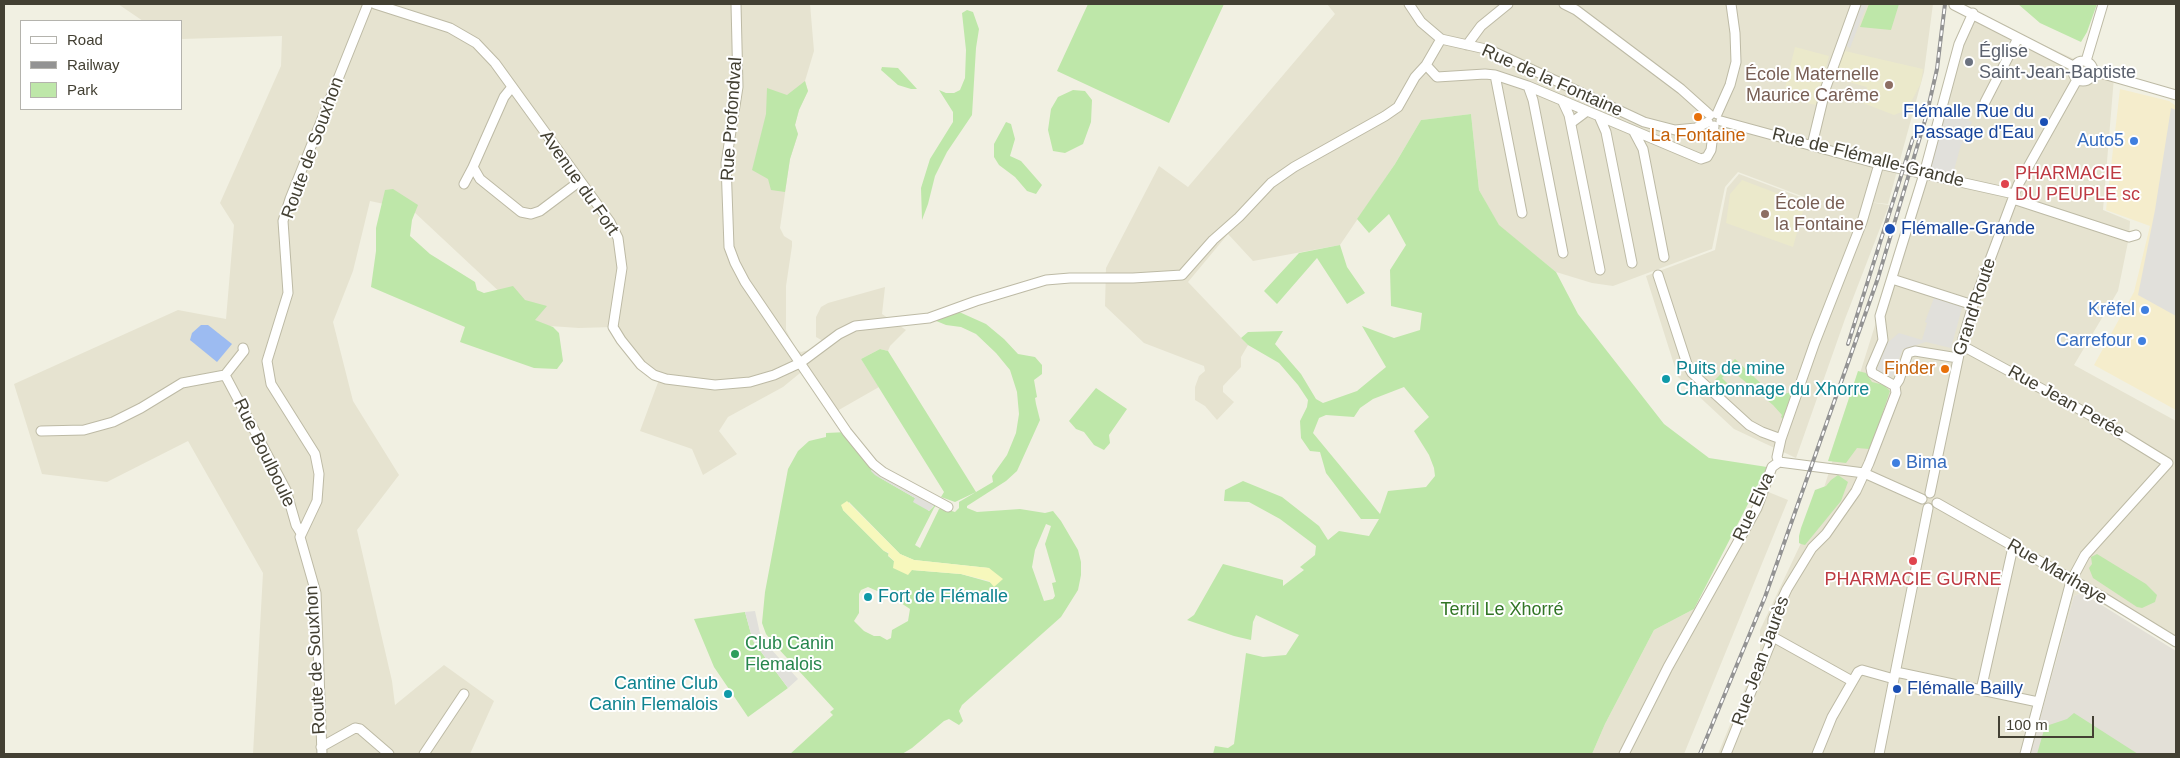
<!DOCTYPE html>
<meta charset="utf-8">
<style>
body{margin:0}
#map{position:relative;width:2180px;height:758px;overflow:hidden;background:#f1f0e2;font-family:Helvetica,sans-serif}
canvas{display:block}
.frame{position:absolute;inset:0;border:5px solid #434033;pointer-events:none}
.legend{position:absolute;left:20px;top:20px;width:162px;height:90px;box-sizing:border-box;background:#fff;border:1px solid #b4b3ad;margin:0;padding:6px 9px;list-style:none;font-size:15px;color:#434033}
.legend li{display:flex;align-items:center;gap:10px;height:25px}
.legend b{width:25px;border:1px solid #b4b3ad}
.scale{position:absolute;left:1998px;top:716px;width:96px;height:22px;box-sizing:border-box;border:2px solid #434033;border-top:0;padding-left:6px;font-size:15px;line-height:18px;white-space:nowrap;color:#434033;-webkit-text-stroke:4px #fff;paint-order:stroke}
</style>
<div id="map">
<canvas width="2180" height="758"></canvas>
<div class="frame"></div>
<ul class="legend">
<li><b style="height:6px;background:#fff"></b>Road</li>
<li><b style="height:6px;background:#939393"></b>Railway</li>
<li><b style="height:14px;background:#bee7a9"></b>Park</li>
</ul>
<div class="scale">100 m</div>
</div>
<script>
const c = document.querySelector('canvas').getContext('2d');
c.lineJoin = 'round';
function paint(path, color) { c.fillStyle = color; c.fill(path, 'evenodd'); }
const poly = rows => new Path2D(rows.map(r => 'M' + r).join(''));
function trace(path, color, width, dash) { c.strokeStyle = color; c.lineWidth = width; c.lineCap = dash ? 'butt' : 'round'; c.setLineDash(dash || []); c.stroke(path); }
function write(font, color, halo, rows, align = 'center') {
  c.font = font + ' Helvetica,sans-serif'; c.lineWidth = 4; c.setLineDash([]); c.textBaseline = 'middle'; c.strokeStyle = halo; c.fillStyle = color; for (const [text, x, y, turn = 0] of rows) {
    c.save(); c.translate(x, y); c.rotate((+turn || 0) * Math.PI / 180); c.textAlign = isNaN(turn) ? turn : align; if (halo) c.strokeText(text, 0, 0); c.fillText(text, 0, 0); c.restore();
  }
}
paint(poly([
 [118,4,810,4,814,51,805,81,808,91,799,110,795,125,798,134,790,159,780,228,784,236,792,241,792,246,786,286,786,330,796,349,801,352,813,349,823,341,816,337,816,317,821,307,828,303,885,287,882,314,906,330,890,346,888,351,880,349,861,359,879,387,837,411,805,369,783,387,728,417,719,431,737,454,703,475,692,449,640,431,660,377,654,375,613,327,579,328,535,325,412,210,370,201,353,271,333,322,353,401,399,475,357,530,392,681,395,705,444,665,494,701,470,754,253,754,263,573,188,441,107,482,42,474,14,384,178,310,226,319,234,225,220,203,281,66,282,36,181,39,181,21,143,21],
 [1327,4,1933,4,1924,72,1888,204,1868,202,1889,205,1845,319,1796,458,1734,429,1678,377,1646,276,1715,250,1727,188,1739,174,1811,201,1826,200,1812,200,1738,172,1725,187,1712,249,1613,286,1592,283,1556,272,1499,226,1479,190,1471,114,1421,120,1395,164,1340,245,1253,261,1228,234,1188,282,1248,345,1241,357,1241,367,1223,386,1223,392,1234,402,1217,420,1205,406,1195,400,1195,387,1199,376,1205,371,1204,366,1144,343,1105,306,1106,268,1159,166,1188,187,1335,14],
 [1973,13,2114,77,2103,210,2130,221,2129,237,2118,291,2074,365,2176,421,2176,645,2082,593,2074,596,2030,754,1718,754,1760,652,1760,630,1818,507],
 [1766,491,1788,500,1684,754,1592,754,1605,724,1654,630,1694,609]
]), '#e6e3d0');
paint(poly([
 [2120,89,2169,101,2176,106,2176,410,2094,365,2134,292,2150,226,2106,210]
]), '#f5edcc');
paint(poly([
 [2082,593,2176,651,2176,754,2030,754,2074,596]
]), '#e3e0d7');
paint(poly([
 [1795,47,1829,56,1816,105,1792,100,1785,88],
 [1845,51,1923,69,1921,83,1907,110,1894,115,1863,103,1867,87,1834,78],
 [1742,180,1805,204,1793,247,1726,223,1730,194]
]), '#ebe9cb');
paint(poly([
 [1088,4,1224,4,1169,123,1057,71],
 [1869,4,1899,4,1891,30,1860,27],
 [2018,4,2097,4,2087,32,2081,42,2040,23],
 [967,10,973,12,979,29,976,48,972,115,947,152,935,176,928,204,922,220,921,188,930,159,953,122,953,112,939,90,946,93,954,93,960,90,965,78,966,50,962,13],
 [882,67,898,68,917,89,911,89,898,85,881,70],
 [805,81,808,91,799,110,795,125,798,134,790,159,785,192,771,190,768,179,752,170,766,114,767,88,787,95],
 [1073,90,1085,91,1092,100,1091,122,1083,144,1065,153,1053,151,1048,130,1051,109,1058,97],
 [1471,114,1479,190,1499,225,1556,272,1578,314,1664,424,1709,458,1767,467,1694,609,1654,630,1605,724,1592,754,1213,754,1215,746,1228,748,1234,744,1246,653,1263,657,1286,655,1299,635,1256,615,1253,622,1251,640,1234,636,1187,620,1194,615,1223,564,1283,580,1283,586,1304,570,1300,567,1315,555,1316,546,1280,519,1249,502,1224,501,1225,490,1243,481,1282,497,1319,526,1328,540,1339,531,1369,536,1379,519,1361,519,1326,473,1320,452,1310,451,1301,438,1300,421,1307,407,1308,400,1298,385,1279,363,1248,345,1241,338,1248,332,1283,331,1275,344,1301,374,1316,399,1323,403,1357,391,1386,367,1362,326,1394,338,1420,330,1422,313,1391,306,1390,270,1406,245,1389,214,1369,233,1357,219,1395,164,1421,120],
 [1404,387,1429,417,1414,431,1429,455,1434,468,1435,476,1426,487,1388,491,1380,514,1313,433,1319,418,1326,415,1354,417,1360,408,1373,399],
 [1006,122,1011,124,1015,139,1010,156,1021,161,1042,185,1036,194,1027,191,1015,177,999,165,994,157,994,144],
 [393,189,418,205,412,220,410,236,430,254,475,282,477,290,484,293,513,286,525,300,547,306,535,320,553,327,559,333,563,361,557,369,534,368,460,342,465,327,371,287,376,251,376,228,385,190],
 [1340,245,1347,267,1365,293,1347,304,1317,258,1277,304,1264,291,1299,253],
 [957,311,986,324,1004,339,1018,354,1035,357,1042,365,1042,374,1034,380,1037,397,1035,398,1036,404,1040,420,1017,471,1006,481,967,506,967,508,977,512,1020,509,1045,513,1053,511,1061,521,1078,550,1081,562,1081,575,1078,590,1061,617,962,705,959,711,963,721,959,725,949,719,944,721,912,748,902,754,790,754,833,715,830,712,834,709,775,645,766,634,762,623,765,592,788,469,798,451,809,441,826,437,826,433,847,432,873,464,939,502,934,508,915,545,920,548,939,509,942,508,955,512,959,508,959,502,993,482,992,476,1007,455,1016,433,1019,414,1017,392,1010,370,996,353,976,334,961,327,946,325,929,318],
 [875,475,934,506,929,511,915,498],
 [849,502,900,554,914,560,989,568,993,583,961,574,912,570,894,561,888,556,889,554,883,550,843,510],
 [1046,524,1051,526,1045,544,1056,582,1052,583,1055,596,1053,599,1044,601,1032,567,1035,550],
 [868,587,882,593,886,587,897,593,895,599,910,609,908,621,892,630,891,638,887,640,880,636,874,636,864,631,854,621,859,613,859,594,861,590],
 [880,349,888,351,976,492,955,502,941,497,944,492,861,359],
 [1735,359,1771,393,1779,395,1792,392,1783,419,1781,417,1782,415,1773,405,1730,369,1722,378,1729,385,1726,389,1715,380],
 [1858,371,1866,373,1872,382,1884,385,1890,391,1878,427,1869,449,1857,448,1846,463,1828,461],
 [1096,388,1127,409,1109,435,1110,443,1104,450,1094,445,1084,432,1076,429,1069,421],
 [1838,475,1848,482,1841,501,1805,545,1801,544,1799,543,1799,536,1801,528,1815,490,1826,486,1831,480],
 [2097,554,2146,584,2157,595,2155,602,2142,608,2137,607,2093,578,2089,568,2092,564,2091,557],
 [745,612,753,641,788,688,748,717,714,667,694,619],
 [2074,713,2138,754,2037,754,2044,730,2049,725,2067,719]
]), '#bee7a9');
paint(poly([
 [847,501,900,554,914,560,989,568,1003,579,994,587,989,581,961,574,912,570,908,575,893,568,894,561,888,555,889,553,884,551,843,510,841,505]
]), '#f7f8bc');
paint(poly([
 [1859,4,1867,4,1850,48,1845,45],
 [2171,108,2176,110,2176,316,2138,295,2155,210],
 [1946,110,1972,122,1960,148,1953,174,1929,167],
 [1937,290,1965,297,1951,348,1926,342,1903,349,1892,377,1876,372,1887,343,1899,333,1922,340,1927,323,1925,322],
 [873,467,931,502,934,505,929,511,913,502,915,498,875,475,871,471],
 [755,611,761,638,798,679,788,688,753,641,745,612]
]), '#e1e0db');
paint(poly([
 [201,325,208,325,232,344,217,362,190,340,192,333]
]), '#9cbbf1');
const minor = poly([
 [375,4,450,28,476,43,495,63,610,222,618,238,622,268,613,327,621,340,641,365,654,375,666,379,715,385,750,382,774,375,800,363,839,334,855,326,929,318,976,301,1046,280,1070,278,1133,278,1182,275,1213,240,1239,217,1271,183,1294,167,1385,116,1398,107,1415,77,1426,65,1441,39],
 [736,4,738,87,726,163,729,247,735,263,745,282,847,432,873,464,883,472,948,507],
 [1409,4,1421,22,1441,39,1490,50,1644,122,1675,130,1696,128,1708,122],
 [1564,4,1576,10,1681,89,1710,115],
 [1954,5,2075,67],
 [1467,45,1481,26,1508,4],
 [2086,61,2103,4],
 '2073 71a10 10 0 1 1 20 0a10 10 0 1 1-20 0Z',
 [1426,65,1437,77,1485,74,1495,75,1528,86,1701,159,1707,157,1711,150,1714,126],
 [2093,71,2176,95],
 [1495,75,1522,213],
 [1528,86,1533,100,1563,253],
 [512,87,504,97,473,167,480,179,521,212,531,214,540,211,580,181],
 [1562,100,1569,115,1600,270],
 [1985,102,2018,38],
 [1717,114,1730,85,1736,62,1735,33,1731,4],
 [1599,116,1606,132,1632,263],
 [1721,121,1879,164,2014,194],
 [1571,123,1587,111],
 [1634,132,1643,149,1664,257],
 [1812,145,1826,87,1856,4],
 [464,184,473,167],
 [2013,199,2129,237,2136,235],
 [1658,275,1687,364,1692,373,1749,425,1762,432,1781,439],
 [1892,279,1973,305],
 [1961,345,2090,415,2168,463,2085,555,2071,581,2025,754],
 [225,375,244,351,243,348],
 [1895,386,1899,380,1908,353,1915,351,1958,358],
 [41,431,84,430,113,422,141,408,182,383,225,375,286,490,296,525,301,533],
 [1779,462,1864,473,1922,499],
 [1930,493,1961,345,1973,305,2018,185,2078,78],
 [1937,503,2101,596,2176,642],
 [1773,637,1852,681],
 [1896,672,2038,702],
 [1981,690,2013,547],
 [321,747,355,728,360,729,389,754],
 [322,754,316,593,300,537,317,501,319,474,315,454,271,384,267,361,288,293,283,221,290,199,368,4],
 [424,754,464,694],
 [1624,754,1668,667,1757,508,1772,467,1779,462,1777,457,1781,439,1815,342,1862,222,1879,164],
 [1726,754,1773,637,1773,619,1787,589,1812,548,1826,534,1856,491,1869,463,1896,393,1895,386,1872,373,1871,368,1883,340,1880,316,1924,174,1959,44,1973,13],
 [1817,754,1832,717,1858,672,1862,670,1894,679],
 [1879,754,1928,508]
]);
trace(minor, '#bdbaa5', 11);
trace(minor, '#fff', 9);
const rail = poly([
 [1848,344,1913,138],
 [1700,754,1765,597,1878,278,1926,117,1937,69,1945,4]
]);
trace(rail, '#939393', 4);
trace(rail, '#fff', 2, [5.5]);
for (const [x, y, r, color] of [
 [1969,62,5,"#6b7280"],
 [1889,85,5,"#8d6e63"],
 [1698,117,5,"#e8710a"],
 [2044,122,5,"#1a4fb4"],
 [2134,141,5,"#3f7fe0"],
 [2005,184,5,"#e0444e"],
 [1765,214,5,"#8d6e63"],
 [1890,229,6,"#1a4fb4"],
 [2145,310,5,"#3f7fe0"],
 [2142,341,5,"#3f7fe0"],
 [1945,369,5,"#e8710a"],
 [1666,379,5,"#0f9aa8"],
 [1896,463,5,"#3f7fe0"],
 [1913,561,5,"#e0444e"],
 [868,597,5,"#0f9aa8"],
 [735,654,5,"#2e9e5b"],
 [1897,689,5,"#1a4fb4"],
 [728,694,5,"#0f9aa8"]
]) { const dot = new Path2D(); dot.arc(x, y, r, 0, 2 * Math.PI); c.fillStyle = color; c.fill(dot); trace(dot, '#fff', 2); }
write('18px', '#5b616d', '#fff', [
 ["Église",1979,52],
 ["Saint-Jean-Baptiste",1979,73]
], 'left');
write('18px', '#785e54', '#fff', [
 ["École Maternelle",1879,75],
 ["Maurice Carême",1879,96],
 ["École de",1775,204,"left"],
 ["la Fontaine",1775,225,"left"]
], 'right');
write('18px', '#434033', '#fff', [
 ["Rue de la Fontaine",1552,81,24],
 ["Rue Profondval",732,119,-86],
 ["Route de Souxhon",313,148,-70],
 ["Rue de Flémalle-Grande",1868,158,14],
 ["Avenue du Fort",579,183,55],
 ["Grand'Route",1975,307,-72],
 ["Rue Jean Perée",2066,402,29],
 ["Rue Boulboule",264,453,64],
 ["Rue Elva",1754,507,-65],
 ["Rue Marihaye",2057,572,30],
 ["Route de Souxhon",316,660,-93],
 ["Rue Jean Jaurès",1761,661,-70]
]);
write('18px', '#164399', '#fff', [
 ["Flémalle Rue du",2034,112,"right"],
 ["Passage d'Eau",2034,133,"right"],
 ["Flémalle-Grande",1901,229],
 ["Flémalle Bailly",1907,689]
], 'left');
write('18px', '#c56008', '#fff', [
 ["La Fontaine",1698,136],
 ["Finder",1935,369,"right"]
]);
write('18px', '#366cbe', '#fff', [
 ["Auto5",2124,141],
 ["Krëfel",2135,310],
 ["Carrefour",2132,341],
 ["Bima",1906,463,"left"]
], 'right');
write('18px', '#be3a42', '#fff', [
 ["PHARMACIE",2015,174],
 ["DU PEUPLE sc",2015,195],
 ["PHARMACIE GURNE",1913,580,"center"]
], 'left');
write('18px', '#0d838f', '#fff', [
 ["Puits de mine",1676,369],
 ["Charbonnage du Xhorre",1676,390],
 ["Fort de Flémalle",878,597],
 ["Cantine Club",718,684,"right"],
 ["Canin Flemalois",718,705,"right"]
], 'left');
write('18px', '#327526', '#fff', [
 ["Terril Le Xhorré",1502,610]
]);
write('18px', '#27864d', '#fff', [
 ["Club Canin",745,644],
 ["Flemalois",745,665]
], 'left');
</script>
